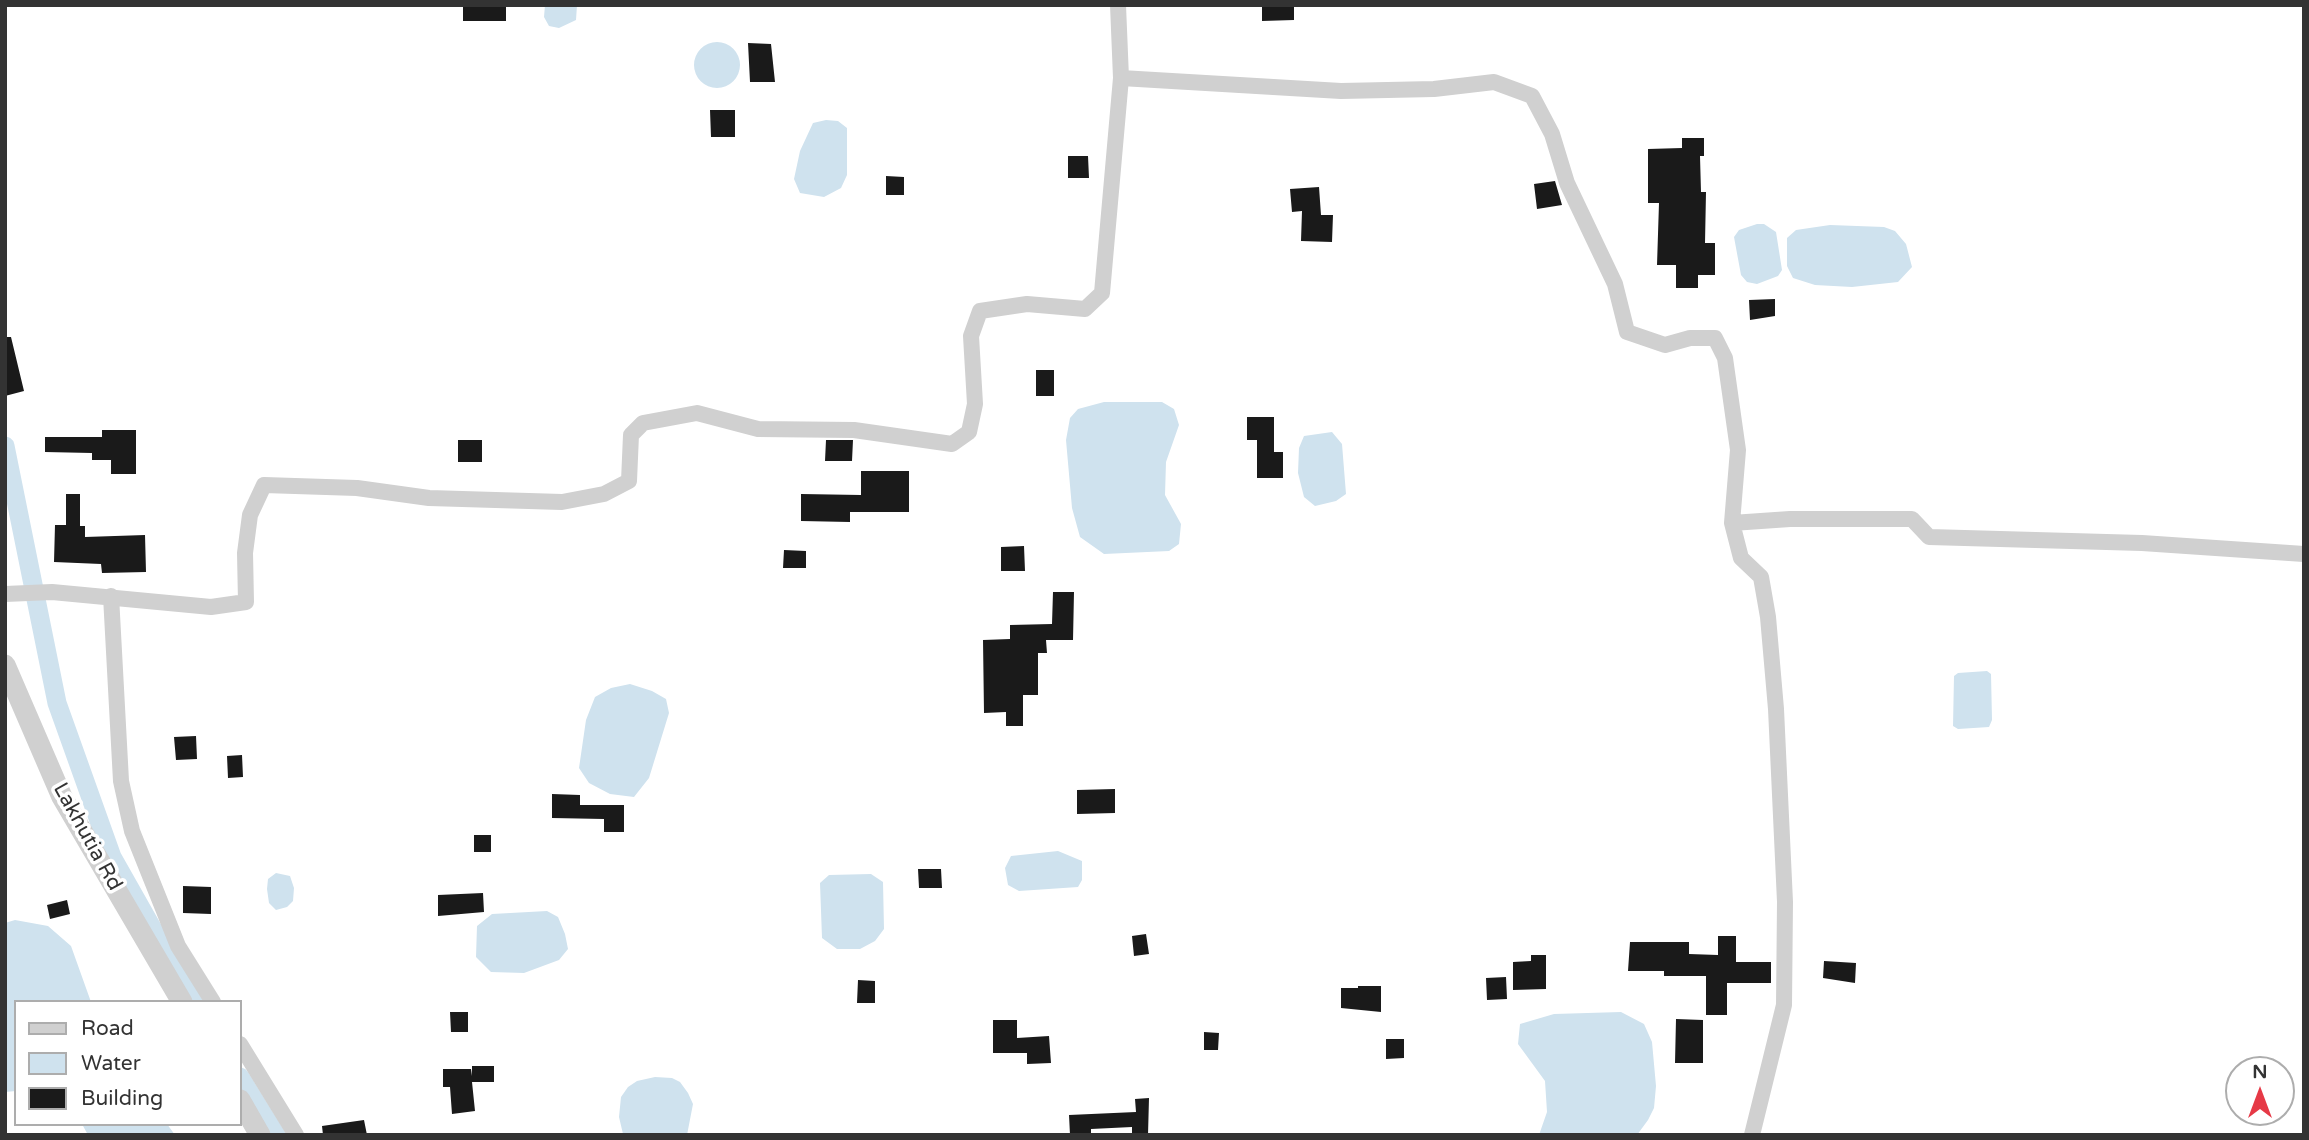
<!DOCTYPE html>
<style>
body{margin:0}
#map{position:relative;width:2309px;height:1140px;overflow:hidden;background:#fff;font-family:"Varela Round",sans-serif}
canvas{display:block}
.frame{position:absolute;inset:0;border:7px solid #333;pointer-events:none}
.legend{position:absolute;left:14px;top:1000px;width:228px;height:126px;box-sizing:border-box;background:#fff;border:2px solid #adadad;margin:0;padding:9px 12px;list-style:none;font-size:21px;color:#333}
.legend li{display:flex;align-items:center;gap:14px;height:35px}
.legend b{width:35px;border:2px solid #adadad}
.north{position:absolute;left:2225px;top:1056px;width:70px;height:70px;box-sizing:border-box;background:#fff;border:2px solid #adadad;border-radius:50%;rotate:0deg;font-size:19px;font-weight:700;line-height:28px;text-align:center;color:#333}
.north::after{content:'';display:block;margin:auto;width:24px;height:32px;background:#e63946;clip-path:polygon(50% 0,100% 100%,50% 72%,0 100%)}
</style>
<div id="map">
<canvas width="2309" height="1140"></canvas>
<div class="frame"></div>
<ul class="legend">
<li><b style="height:9px;background:#d0d0d0"></b>Road</li>
<li><b style="height:19px;background:#cfe2ee"></b>Water</li>
<li><b style="height:19px;background:#1a1a1a"></b>Building</li>
</ul>
<div class="north">N</div>
</div>
<script>
const c = document.querySelector('canvas').getContext('2d');
c.lineJoin = 'round';
function paint(path, color) { c.fillStyle = color; c.fill(path, 'evenodd'); }
const poly = rows => new Path2D(rows.map(r => 'M' + r).join(''));
function trace(path, color, width, dash) { c.strokeStyle = color; c.lineWidth = width; c.lineCap = dash ? 'butt' : 'round'; c.setLineDash(dash || []); c.stroke(path); }
function write(font, color, halo, rows, align = 'center') {
  c.font = font + ' "Varela Round",sans-serif'; c.lineWidth = 7; c.setLineDash([]); c.textBaseline = 'middle'; c.strokeStyle = halo; c.fillStyle = color; for (const [text, x, y, turn = 0] of rows) {
    c.save(); c.translate(x, y); c.rotate((+turn || 0) * Math.PI / 180); c.textAlign = isNaN(turn) ? turn : align; if (halo) c.strokeText(text, 0, 0); c.fillText(text, 0, 0); c.restore();
  }
}
paint(poly([
 [545,5,577,5,576,20,559,28,549,26,544,17],
 '694 65a23 23 0 1 1 46 0a23 23 0 1 1-46 0Z',
 [826,120,838,121,847,128,847,175,841,188,824,197,800,193,794,179,800,151,813,123],
 [1757,224,1764,224,1776,232,1782,270,1778,276,1757,284,1747,282,1741,275,1734,237,1739,230],
 [1830,225,1884,227,1895,231,1906,244,1912,267,1898,282,1852,287,1815,285,1793,278,1787,266,1787,238,1796,230],
 [1104,402,1162,402,1174,409,1179,425,1166,462,1165,495,1181,524,1179,544,1169,551,1104,554,1080,537,1072,508,1066,440,1070,418,1078,409],
 [1332,432,1342,444,1346,494,1336,501,1315,506,1304,497,1298,473,1299,448,1304,436],
 [1987,671,1991,674,1992,720,1989,727,1958,729,1953,726,1954,676,1958,673],
 [630,684,652,691,666,699,669,713,649,778,634,797,610,794,589,783,579,768,586,720,595,697,611,688],
 [1058,851,1082,861,1082,880,1078,887,1019,891,1008,885,1005,868,1011,856],
 [276,873,290,876,294,888,293,901,287,907,276,910,269,903,267,889,268,879],
 [871,874,883,882,884,929,875,941,860,949,837,949,822,938,820,883,829,875],
 [547,911,558,917,565,934,568,949,559,960,524,973,491,972,476,957,477,926,492,914],
 [15,920,48,926,71,946,91,1002,16,1002,16,1091,5,1092,5,923],
 [1621,1012,1644,1024,1652,1042,1656,1086,1654,1108,1648,1120,1637,1135,1539,1135,1547,1112,1545,1081,1518,1044,1520,1024,1554,1014],
 [655,1077,672,1078,680,1082,688,1093,693,1104,687,1135,623,1134,619,1117,621,1097,628,1087,637,1081],
 [82,1124,167,1124,175,1135,88,1135]
]), '#cfe2ee');
trace(poly([
 [5,446,57,703,112,857,194,1002],
 [240,1077,276,1135]
]), '#cfe2ee', 19);
paint(poly([
 [463,5,506,5,506,21,463,21],
 [1262,5,1294,5,1294,20,1262,21],
 [748,43,771,44,775,82,750,82],
 [710,110,735,110,735,137,711,137],
 [1682,138,1704,138,1704,156,1700,156,1701,192,1706,192,1705,243,1715,243,1715,275,1698,275,1698,288,1676,288,1676,265,1657,265,1659,203,1648,203,1648,149,1682,148],
 [1068,156,1088,156,1089,178,1068,178],
 [886,176,904,177,904,195,886,195],
 [1555,181,1562,205,1537,209,1534,184],
 [1319,187,1321,215,1333,215,1332,242,1301,241,1302,211,1292,212,1290,189],
 [1775,299,1775,316,1750,320,1749,300],
 [5,337,11,337,24,391,5,396],
 [1036,370,1054,370,1054,396,1036,396],
 [1247,417,1274,417,1274,452,1283,452,1283,478,1257,478,1257,440,1247,440],
 [102,430,136,430,136,474,111,474,111,460,92,460,92,453,45,452,45,437,102,437],
 [458,440,482,440,482,462,458,462],
 [826,440,853,440,852,461,825,461],
 [861,471,909,471,909,512,850,512,850,522,801,521,801,494,861,495],
 [66,494,80,494,80,526,85,526,85,537,145,535,146,572,102,573,101,564,54,562,55,525,66,525],
 [1024,546,1025,571,1001,571,1001,547],
 [784,550,806,551,806,568,783,568],
 [1053,592,1074,592,1073,640,1046,640,1047,653,1038,653,1038,695,1023,695,1023,726,1006,726,1006,712,984,713,983,640,1010,639,1010,625,1052,624],
 [196,736,197,759,176,760,174,737],
 [242,755,243,777,228,778,227,756],
 [1115,789,1115,813,1077,814,1077,790],
 [552,794,580,795,580,805,624,805,624,832,604,832,604,819,552,818],
 [474,835,491,835,491,852,474,852],
 [918,869,941,869,942,888,919,888],
 [183,886,211,887,211,914,183,913],
 [483,893,484,912,438,916,438,895],
 [67,900,70,914,50,919,47,905],
 [1146,934,1149,954,1134,956,1132,936],
 [1718,936,1736,936,1736,962,1771,962,1771,983,1727,983,1727,1015,1706,1015,1706,976,1664,976,1664,971,1628,971,1630,942,1689,942,1689,954,1718,955],
 [1531,955,1546,955,1546,989,1513,990,1513,962,1531,961],
 [1824,961,1856,963,1855,983,1823,978],
 [1506,977,1507,999,1487,1000,1486,978],
 [858,980,875,981,875,1003,857,1003],
 [1358,986,1381,986,1381,1012,1341,1008,1341,988,1358,988],
 [450,1012,468,1012,468,1032,451,1032],
 [1676,1019,1703,1020,1703,1063,1675,1063],
 [993,1020,1017,1020,1017,1038,1049,1036,1051,1063,1027,1064,1027,1053,993,1053],
 [1204,1032,1219,1033,1218,1050,1204,1050],
 [1386,1039,1404,1039,1404,1058,1386,1059],
 [472,1066,494,1066,494,1082,472,1082,475,1111,452,1114,450,1087,443,1087,443,1069,471,1069,472,1076],
 [1149,1098,1148,1135,1132,1135,1132,1127,1091,1129,1091,1135,1070,1135,1069,1115,1136,1112,1135,1099],
 [364,1120,367,1135,323,1135,322,1126]
]), '#1a1a1a');
trace(poly([
 [1121,78,1341,91,1434,89,1494,82,1532,96,1552,134,1567,183,1615,284,1627,332,1665,345,1690,338,1715,338,1725,358,1738,450,1732,523,1741,558,1761,577,1768,617,1776,709,1785,902,1784,1005,1752,1135],
 [1732,523,1790,519,1912,519,1929,537,2142,543,2304,554],
 [5,594,52,592,211,607,246,602,245,553,250,515,264,485,357,488,429,498,562,502,604,494,629,481,631,435,643,423,697,413,758,429,854,430,952,444,969,432,975,404,971,336,980,311,1027,304,1085,309,1102,293,1121,78,1118,5],
 [111,596,121,781,132,831,178,946,213,1002],
 [240,1044,296,1135]
]), '#d0d0d0', 16);
trace(poly([
 [5,665,62,797,182,1002],
 [240,1100,260,1135]
]), '#d0d0d0', 21);
write('21px', '#333', '#fff', [
 ["Lakhutia Rd",87,837,61]
]);
</script>
